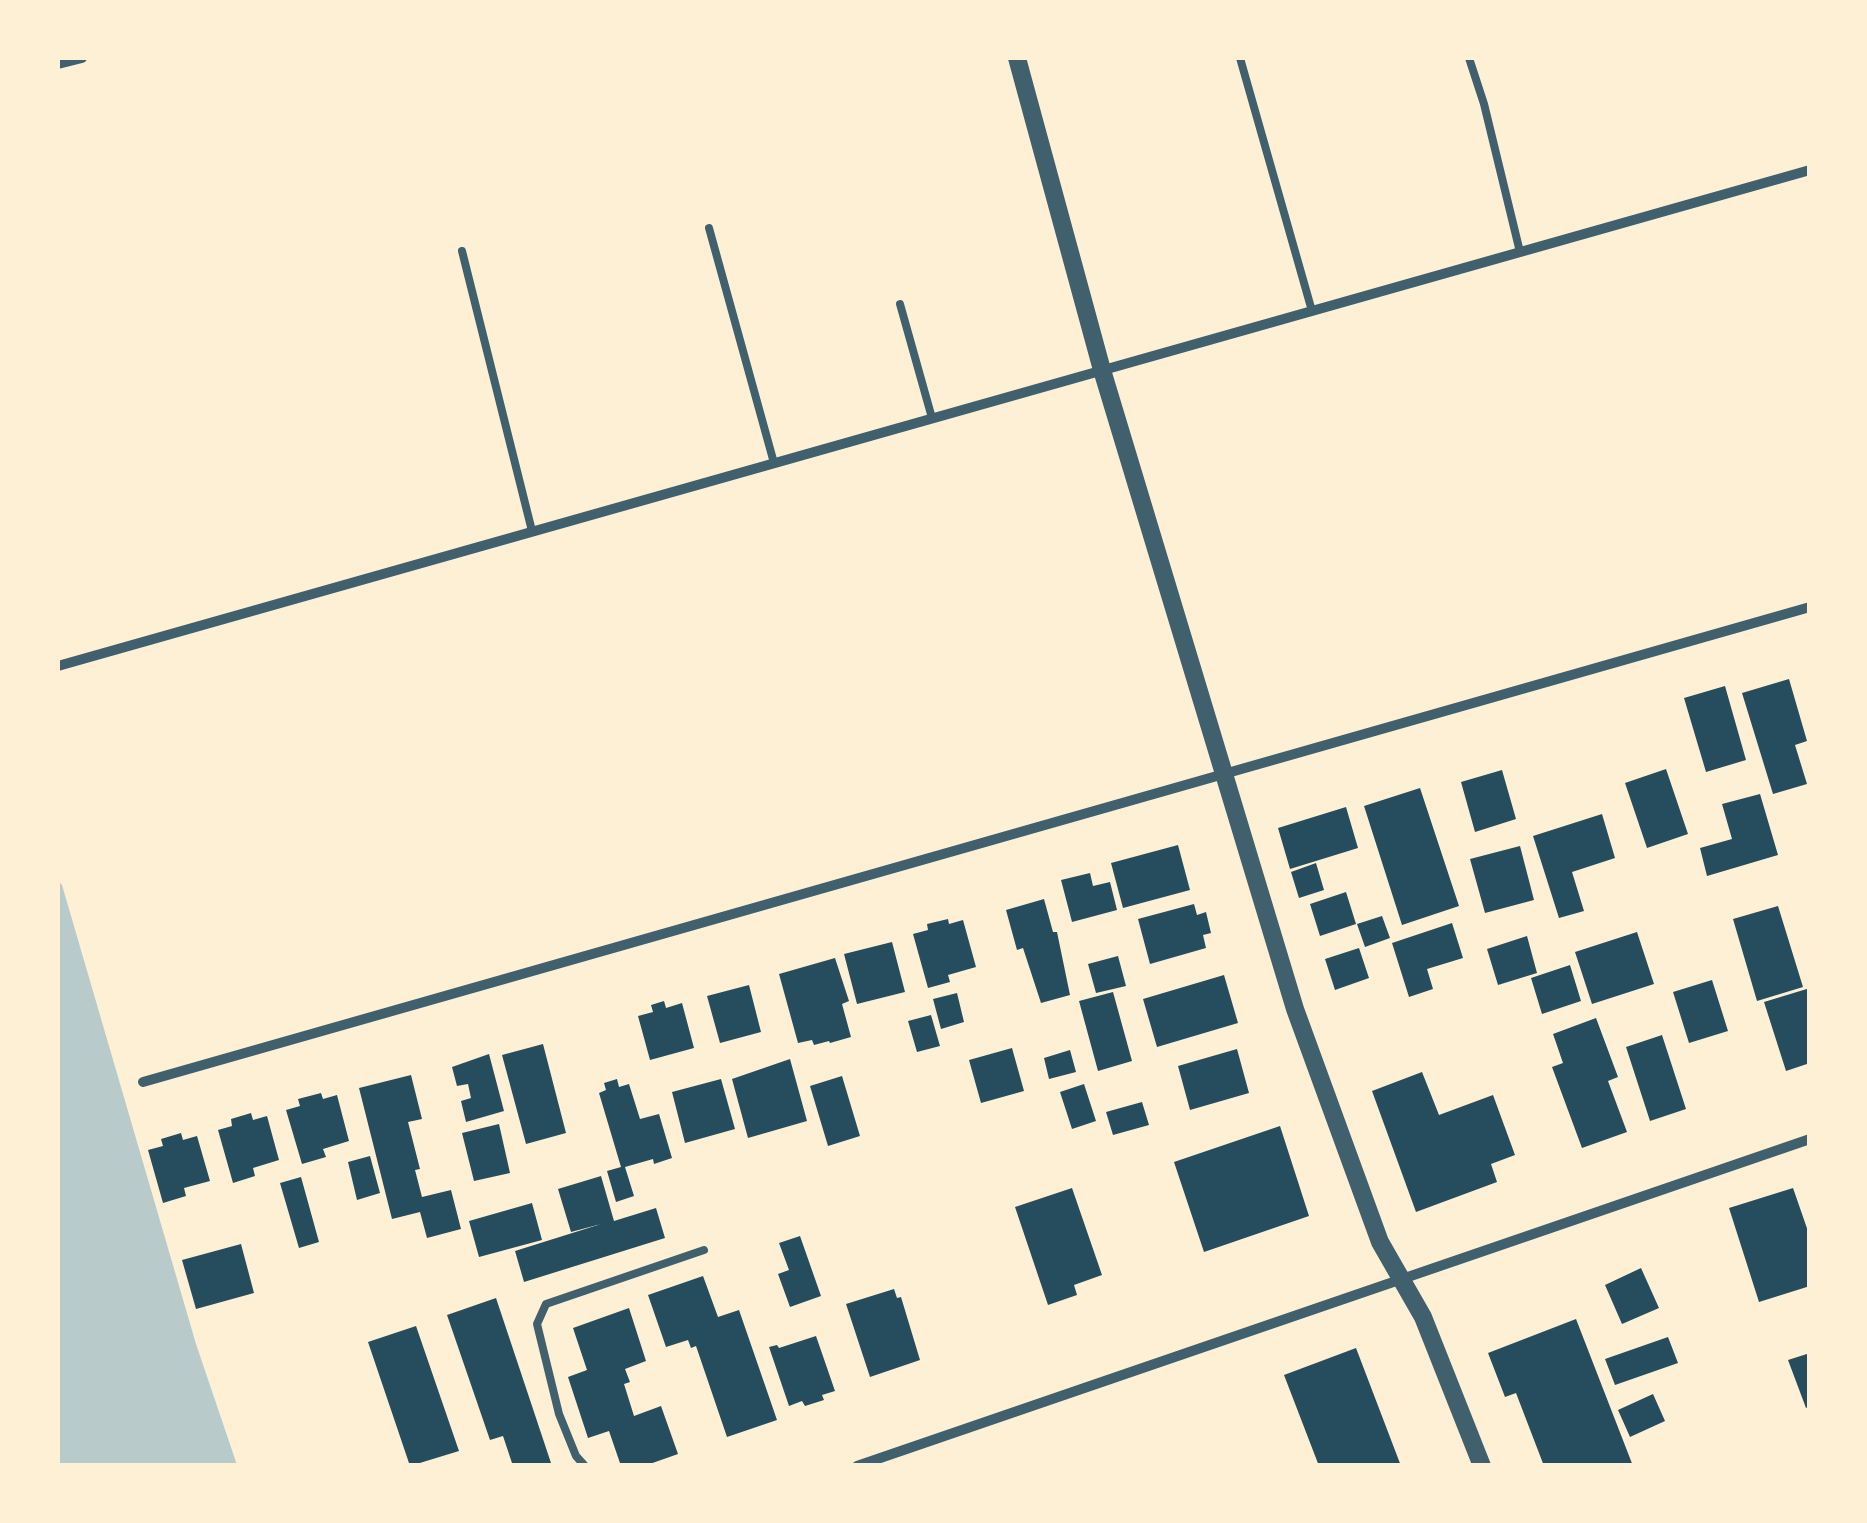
<!DOCTYPE html>
<style>
body{margin:0}
#map{position:relative;width:1867px;height:1523px;overflow:hidden;background:#fdf0d5;font-family:"Archivo Narrow",sans-serif}
canvas{display:block}
.frame{position:absolute;inset:0;border:60px solid #fdf0d5;pointer-events:none}
</style>
<div id="map">
<canvas width="1867" height="1523"></canvas>
<div class="frame"></div>
</div>
<script>
const c = document.querySelector('canvas').getContext('2d');
c.lineJoin = 'round';
function paint(path, color) { c.fillStyle = color; c.fill(path, 'evenodd'); }
const poly = rows => new Path2D(rows.map(r => 'M' + r).join(''));
function trace(path, color, width, dash) { c.strokeStyle = color; c.lineWidth = width; c.lineCap = dash ? 'butt' : 'round'; c.setLineDash(dash || []); c.stroke(path); }
paint(poly([
 [58,881,62,885,196,1344,237,1465,58,1465]
]), '#b9caca');
paint(poly([
 [1789,679,1807,741,1795,745,1807,784,1773,794,1742,693],
 [1725,686,1746,760,1706,772,1684,698],
 [1666,769,1688,834,1647,848,1625,783],
 [1502,770,1516,819,1475,832,1461,782],
 [1420,788,1459,906,1402,925,1364,806],
 [1760,794,1778,855,1707,876,1700,848,1732,839,1722,804],
 [1346,807,1358,848,1290,869,1278,828],
 [1602,814,1615,858,1572,872,1584,911,1559,918,1533,836],
 [1178,845,1190,890,1123,908,1111,863],
 [1520,846,1534,900,1485,913,1470,859],
 [1316,863,1324,890,1299,898,1291,872],
 [1090,873,1093,886,1110,882,1117,910,1072,922,1061,880],
 [1346,892,1356,924,1320,936,1310,904],
 [1044,899,1053,932,1057,932,1070,995,1041,1003,1023,948,1017,950,1006,910],
 [1194,904,1197,915,1206,912,1211,933,1203,935,1206,948,1150,964,1138,919],
 [1778,906,1803,987,1757,1001,1733,919],
 [1382,916,1390,938,1365,947,1357,924],
 [948,919,949,924,963,920,976,967,948,975,950,982,928,988,913,934,928,930,927,924],
 [1452,923,1463,958,1427,969,1433,989,1409,997,1392,943],
 [1637,932,1654,984,1592,1004,1575,952],
 [1527,936,1537,973,1498,985,1487,949],
 [892,942,905,992,857,1004,844,954],
 [1359,948,1369,978,1335,990,1325,959],
 [1118,956,1126,986,1096,993,1088,964],
 [835,958,849,1001,842,1004,851,1037,830,1043,829,1041,814,1045,812,1040,798,1043,779,974],
 [1570,965,1581,1001,1542,1014,1531,978],
 [1224,975,1238,1023,1157,1047,1143,999],
 [1712,980,1728,1031,1689,1043,1673,992],
 [749,985,761,1032,720,1043,707,996],
 [1810,988,1810,1063,1786,1071,1764,1002],
 [1113,992,1132,1061,1098,1071,1079,1001],
 [957,993,964,1022,941,1029,933,999],
 [664,1001,666,1008,682,1003,694,1048,650,1060,638,1016,653,1012,651,1005],
 [931,1015,940,1046,917,1052,908,1021],
 [1596,1018,1618,1077,1608,1081,1627,1132,1582,1148,1552,1067,1563,1063,1553,1034],
 [1662,1035,1686,1109,1650,1121,1626,1047],
 [543,1044,566,1133,526,1144,502,1055],
 [1012,1048,1024,1091,981,1103,969,1060],
 [1237,1049,1249,1093,1190,1110,1178,1066],
 [1070,1050,1076,1072,1049,1079,1044,1058],
 [489,1054,504,1111,466,1122,461,1101,471,1098,468,1084,457,1086,452,1067],
 [790,1059,807,1121,748,1138,732,1079],
 [1422,1072,1439,1115,1493,1095,1515,1155,1491,1164,1497,1182,1416,1212,1372,1091],
 [411,1075,422,1119,408,1122,420,1169,415,1170,422,1197,451,1190,461,1229,427,1238,420,1212,392,1219,359,1088],
 [842,1076,860,1136,828,1146,810,1086],
 [617,1079,619,1087,629,1084,640,1119,659,1114,672,1158,654,1164,653,1159,625,1167,634,1196,616,1202,607,1171,621,1167,599,1093,606,1090,604,1083],
 [721,1079,735,1129,685,1143,672,1092],
 [1084,1084,1096,1121,1072,1129,1060,1092],
 [321,1093,323,1099,337,1095,349,1141,323,1149,326,1157,302,1164,286,1110,300,1106,298,1099],
 [1142,1102,1149,1125,1113,1135,1106,1112],
 [251,1113,253,1120,267,1116,279,1160,253,1168,255,1176,233,1183,218,1130,232,1126,231,1119],
 [499,1124,510,1173,474,1181,462,1133],
 [1280,1126,1309,1216,1204,1252,1174,1162],
 [181,1133,183,1140,197,1136,210,1181,184,1188,186,1196,163,1203,148,1150,163,1146,161,1139],
 [370,1156,380,1193,357,1200,348,1162],
 [601,1176,614,1221,656,1208,665,1238,524,1282,515,1251,601,1224,571,1232,558,1189],
 [301,1177,319,1242,299,1248,280,1183],
 [1072,1188,1102,1275,1074,1285,1077,1295,1048,1305,1015,1207],
 [1793,1188,1810,1237,1810,1286,1759,1302,1729,1208],
 [532,1203,542,1240,479,1257,469,1221],
 [800,1236,821,1296,790,1307,778,1274,789,1270,779,1243],
 [241,1244,254,1293,196,1309,182,1260],
 [1641,1268,1659,1308,1622,1324,1605,1285],
 [703,1276,718,1317,739,1310,777,1420,727,1437,696,1346,691,1348,688,1340,666,1347,648,1295],
 [894,1289,897,1298,901,1297,920,1360,870,1377,846,1304],
 [496,1298,552,1466,513,1466,503,1436,490,1440,447,1315],
 [629,1308,646,1361,625,1369,630,1382,624,1384,634,1416,661,1406,678,1454,644,1466,621,1466,609,1431,588,1438,568,1377,587,1370,573,1328],
 [1576,1319,1633,1466,1544,1466,1516,1393,1505,1397,1488,1353],
 [416,1326,459,1451,410,1466,368,1342],
 [816,1336,835,1391,822,1395,824,1400,805,1406,802,1401,789,1406,769,1347,777,1345,779,1348],
 [1668,1337,1678,1363,1615,1385,1605,1359],
 [1356,1348,1401,1466,1319,1466,1284,1375],
 [1810,1353,1810,1406,1806,1408,1788,1360],
 [1653,1394,1665,1421,1630,1437,1618,1410]
]), '#264d5e');
trace(poly([
 [1240,58,1312,311],
 [1469,58,1484,104,1520,252],
 [709,228,774,463],
 [462,251,532,531],
 [900,304,932,418],
 [585,1466,576,1456,559,1414,537,1324,546,1304,704,1250]
]), '#3f606c', 8);
trace(poly([
 [58,64,82,58],
 [58,666,1810,170],
 [143,1082,1810,607],
 [857,1466,1810,1139]
]), '#3f606c', 10);
trace(poly([
 [1017,58,1102,370,1295,1009,1380,1242,1423,1317,1482,1466]
]), '#3f606c', 18);
</script>
